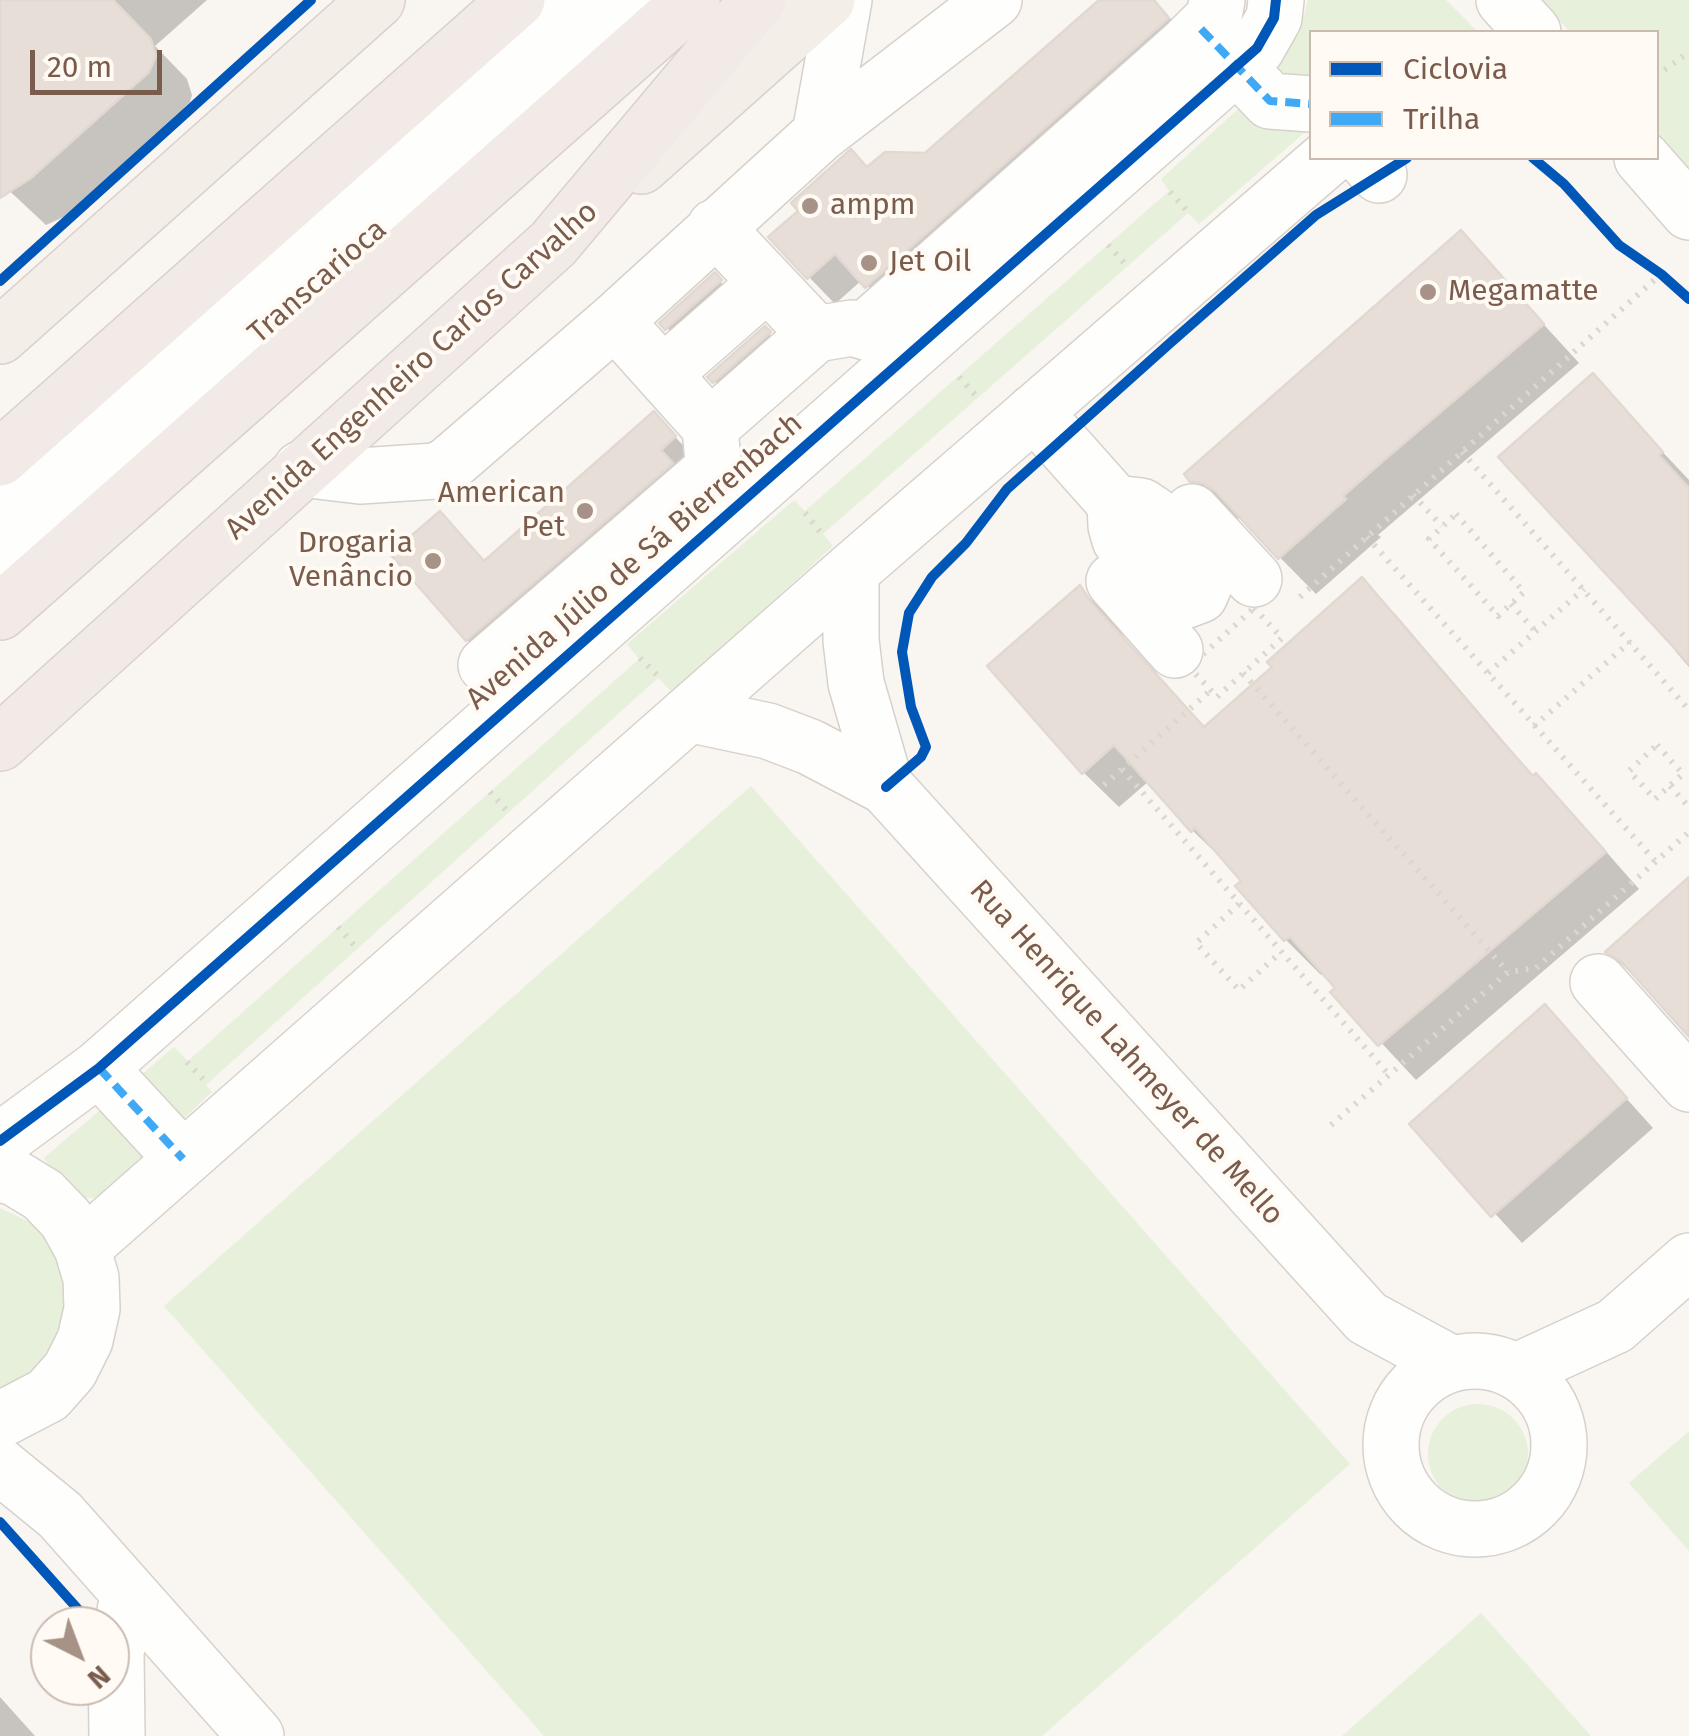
<!DOCTYPE html>
<meta charset="utf-8">
<style>
body{margin:0}
#map{position:relative;width:1689px;height:1736px;overflow:hidden;background:#f9f5f0;font-family:"Fira Sans",sans-serif}
canvas{display:block}
.legend{position:absolute;left:1309px;top:30px;width:350px;height:130px;box-sizing:border-box;background:#fffaf3;border:2px solid #cabbb1;margin:0;padding:12px 18px;list-style:none;font-size:30px;color:#7a5c4d}
.legend li{display:flex;align-items:center;gap:20px;height:50px}
.legend b{width:50px;border:2px solid #cabbb1}
.north{position:absolute;left:30px;top:1606px;width:100px;height:100px;box-sizing:border-box;background:#fffaf3;border:2px solid #cabbb1;border-radius:50%;rotate:138deg;font-size:28px;font-weight:700;line-height:40px;text-align:center;color:#7a5c4d}
.north::after{content:'';display:block;margin:auto;width:35px;height:45px;background:#a69286;clip-path:polygon(50% 0,100% 100%,50% 72%,0 100%)}
.scale{position:absolute;left:30px;top:50px;width:132px;height:45px;box-sizing:border-box;border:5px solid #7a5c4d;border-top:0;padding-left:12px;font-size:30px;line-height:35px;white-space:nowrap;color:#7a5c4d;-webkit-text-stroke:8px #fffaf3;paint-order:stroke}
</style>
<div id="map">
<canvas width="1689" height="1736"></canvas>
<ul class="legend">
<li><b style="height:12px;background:#0057b8"></b>Ciclovia</li>
<li><b style="height:12px;background:#3fa9f5"></b>Trilha</li>
</ul>
<div class="north">N</div>
<div class="scale">20 m</div>
</div>
<script>
const c = document.querySelector('canvas').getContext('2d');
c.lineJoin = 'round';
function paint(path, color) { c.fillStyle = color; c.fill(path, 'evenodd'); }
const poly = rows => new Path2D(rows.map(r => 'M' + r).join(''));
function trace(path, color, width, dash) { c.strokeStyle = color; c.lineWidth = width; c.lineCap = dash ? 'butt' : 'round'; c.setLineDash(dash || []); c.stroke(path); }
function write(font, color, halo, rows, align = 'center') {
  c.font = font + ' "Fira Sans",sans-serif'; c.lineWidth = 8; c.setLineDash([]); c.textBaseline = 'middle'; c.strokeStyle = halo; c.fillStyle = color; for (const [text, x, y, turn = 0] of rows) {
    c.save(); c.translate(x, y); c.rotate((+turn || 0) * Math.PI / 180); c.textAlign = isNaN(turn) ? turn : align; if (halo) c.strokeText(text, 0, 0); c.fillText(text, 0, 0); c.restore();
  }
}
paint(poly([
 [1308,0,1446,0,1478,32,1312,32,1311,127,1199,224,1188,213,823,534,833,546,673,693,658,678,206,1085,212,1092,99,1198,86,1198,67,1178,52,1170,44,1158,174,1047,188,1061,639,659,627,644,794,500,805,511,1169,191,1161,179,1258,91,1300,32],
 [1541,0,1689,0,1689,168,1657,131,1656,32,1570,32],
 [751,786,1350,1464,1042,1736,544,1736,164,1306],
 [0,1208,29,1222,47,1239,60,1261,67,1286,62,1336,32,1377,0,1394],
 '1428 1454a50 50 0 1 1 100 0a50 50 0 1 1-100 0Z',
 [1689,1431,1689,1551,1629,1483],
 [1481,1613,1591,1736,1342,1736]
]), '#e7f0db');
paint(poly([
 [0,0,207,0,155,46,187,79,192,95,190,102,68,215,46,225,0,182],
 [1103,0,1154,0,1194,46,894,313,862,280,835,304,809,277,868,169,926,156],
 [1460,233,1579,363,1378,535,1381,537,1316,594,1242,519,1230,518,1187,474],
 [715,276,729,291,676,337,662,323],
 [765,330,777,342,723,390,711,377],
 [1592,377,1689,480,1689,667,1675,651,1678,648],
 [654,415,703,466,496,668,467,640,440,514,486,563],
 [1362,580,1397,616,1535,778,1571,812,1639,889,1416,1080,1334,992,1338,989,1324,973,1321,975,1286,940,1245,881,1192,830,1149,781,1119,807,1083,772,1080,588,1115,623,1126,640,1206,728,1275,667],
 [1689,883,1689,1033,1654,994,1608,952],
 [1545,1008,1653,1128,1522,1243,1413,1124],
 [0,1697,35,1736,0,1736]
]), '#0003');
const building = poly([
 [0,0,113,0,151,39,156,56,149,72,31,178,0,198,0,0],
 [1099,0,1154,0,1169,18,865,288,835,254,807,279,768,237,798,211,791,203,851,149,867,167,885,152,925,153,1099,0],
 [1461,230,1544,324,1383,461,1343,496,1346,499,1278,559,1215,491,1202,483,1190,482,1184,474,1461,230],
 [715,272,722,280,665,330,659,323,715,272],
 [765,326,771,332,713,383,707,377,765,326],
 [1593,373,1663,452,1659,455,1689,488,1689,664,1498,457,1593,373],
 [654,411,676,436,661,450,673,463,466,641,390,554,440,511,484,561,654,411],
 [1362,577,1498,737,1533,776,1536,773,1606,852,1378,1046,1330,992,1335,988,1290,937,1284,941,1235,886,1241,881,1195,828,1191,832,1114,745,1082,774,987,666,1080,585,1091,602,1204,727,1272,667,1267,662,1362,577],
 [1689,877,1689,1037,1621,961,1605,952,1689,877],
 [1545,1004,1627,1098,1491,1217,1409,1124,1545,1004]
]);
paint(building, '#e6ded7');
trace(building, '#e2d8d2', 2.5);
const minor = poly([
 [1504,0,1533,32],
 [1210,38,1270,101,1312,104],
 [820,134,994,0],
 [1364,158,1379,175],
 [1642,158,1689,212],
 [715,227,816,334],
 [615,321,710,427],
 [864,331,1186,45,1214,17,1217,0],
 [663,374,767,283],
 [1034,412,1115,503,1116,526,1120,540,1172,598,1184,601,1200,595,1206,581,1199,562,1153,514,1141,506,1115,503],
 [301,469,360,476,436,471,448,465,615,321,820,134,844,0],
 [0,506,569,0],
 [1192,512,1254,579],
 [718,522,710,427,816,334,852,328,899,342],
 [0,565,636,0],
 [851,571,851,640,856,683,886,787],
 [1114,581,1175,650],
 [486,665,713,469],
 [688,714,768,731,810,747,886,787,1367,1318,1450,1363],
 [1598,982,1689,1084],
 [99,1068,183,1159],
 [0,1141,99,1068,1257,48,1274,18,1276,0],
 [0,1174,15,1178,43,1195,66,1219,82,1248,91,1278,92,1309,85,1340,70,1370,48,1395,0,1420],
 [82,1248,851,571,1328,158],
 '1391 1445a84 84 0 1 1 168 0a84 84 0 1 1-168 0Z',
 [1517,1371,1615,1326,1689,1261],
 [0,1466,60,1515,256,1736],
 [117,1736,116,1652,129,1593]
]);
const major = poly([
 [641,166,827,0],
 [0,336,377,0]
]);
const highway = poly([
 [0,458,517,0],
 [0,612,692,0],
 [0,743,553,244,758,0]
]);
trace(minor, '#d7d1cb', 58);
trace(major, '#dad1cc', 58);
trace(highway, '#dad1cc', 58);
trace(poly([
 [1656,76,1689,52],
 [1170,192,1188,212],
 [1108,245,1127,266],
 [959,377,977,397],
 [1462,452,1689,710],
 [1413,495,1442,526],
 [805,513,822,534],
 [1456,514,1524,592,1498,616,1429,539,1456,514],
 [1367,537,1656,862],
 [1300,597,1661,274],
 [1511,604,1536,632],
 [1254,608,1282,638,1217,697,1189,667,1254,608],
 [640,658,657,675],
 [1243,673,1508,972],
 [1488,673,1584,589],
 [1534,726,1630,642],
 [1657,745,1683,774,1655,799,1629,771,1657,745],
 [1122,769,1389,1075],
 [1104,785,1211,690],
 [1670,786,1689,807],
 [490,792,506,810],
 [1239,904,1196,943,1239,990,1281,952],
 [338,927,354,945],
 [187,1062,203,1079],
 [1331,1125,1508,972,1536,968,1689,832]
]), '#dcd5d0', 6, [2.5, 8]);
trace(minor, '#fefefd', 55);
trace(major, '#f3eee8', 55);
trace(highway, '#f2eae7', 55);
trace(poly([
 [1201,29,1270,101,1312,104],
 [99,1068,183,1159]
]), '#3fa9f5', 8, [15, 8]);
trace(poly([
 [1533,158,1564,184,1619,245,1661,274,1689,299],
 [0,281,311,0],
 [886,787,921,757,926,747,911,707,902,652,909,613,932,577,966,543,1007,489,1169,344,1316,215,1407,158],
 [0,1141,99,1068,1257,48,1274,18,1276,0],
 [0,1522,93,1626]
]), '#0057b8', 10);
for (const [x, y, r, color] of [
 [810,206,10,"#a69286"],
 [869,263,10,"#a69286"],
 [1428,292,10,"#a69286"],
 [585,511,10,"#a69286"],
 [433,561,10,"#a69286"]
]) { const dot = new Path2D(); dot.arc(x, y, r, 0, 2 * Math.PI); c.fillStyle = color; c.fill(dot); trace(dot, '#fffaf3', 4); }
write('30px', '#7a5c4d', '#fffaf3', [
 ["ampm",830,206],
 ["Jet Oil",889,263],
 ["Megamatte",1448,292],
 ["American",565,494,"right"],
 ["Pet",565,528,"right"],
 ["Drogaria",413,544,"right"],
 ["Venâncio",413,578,"right"]
], 'left');
write('30px', '#7a5c4d', '#fffaf3', [
 ["Transcarioca",318,282,-41],
 ["Avenida Engenheiro Carlos Carvalho",412,371,-42],
 ["Avenida Júlio de Sá Bierrenbach",635,562,-41],
 ["Rua Henrique Lahmeyer de Mello",1126,1053,48]
]);
</script>
